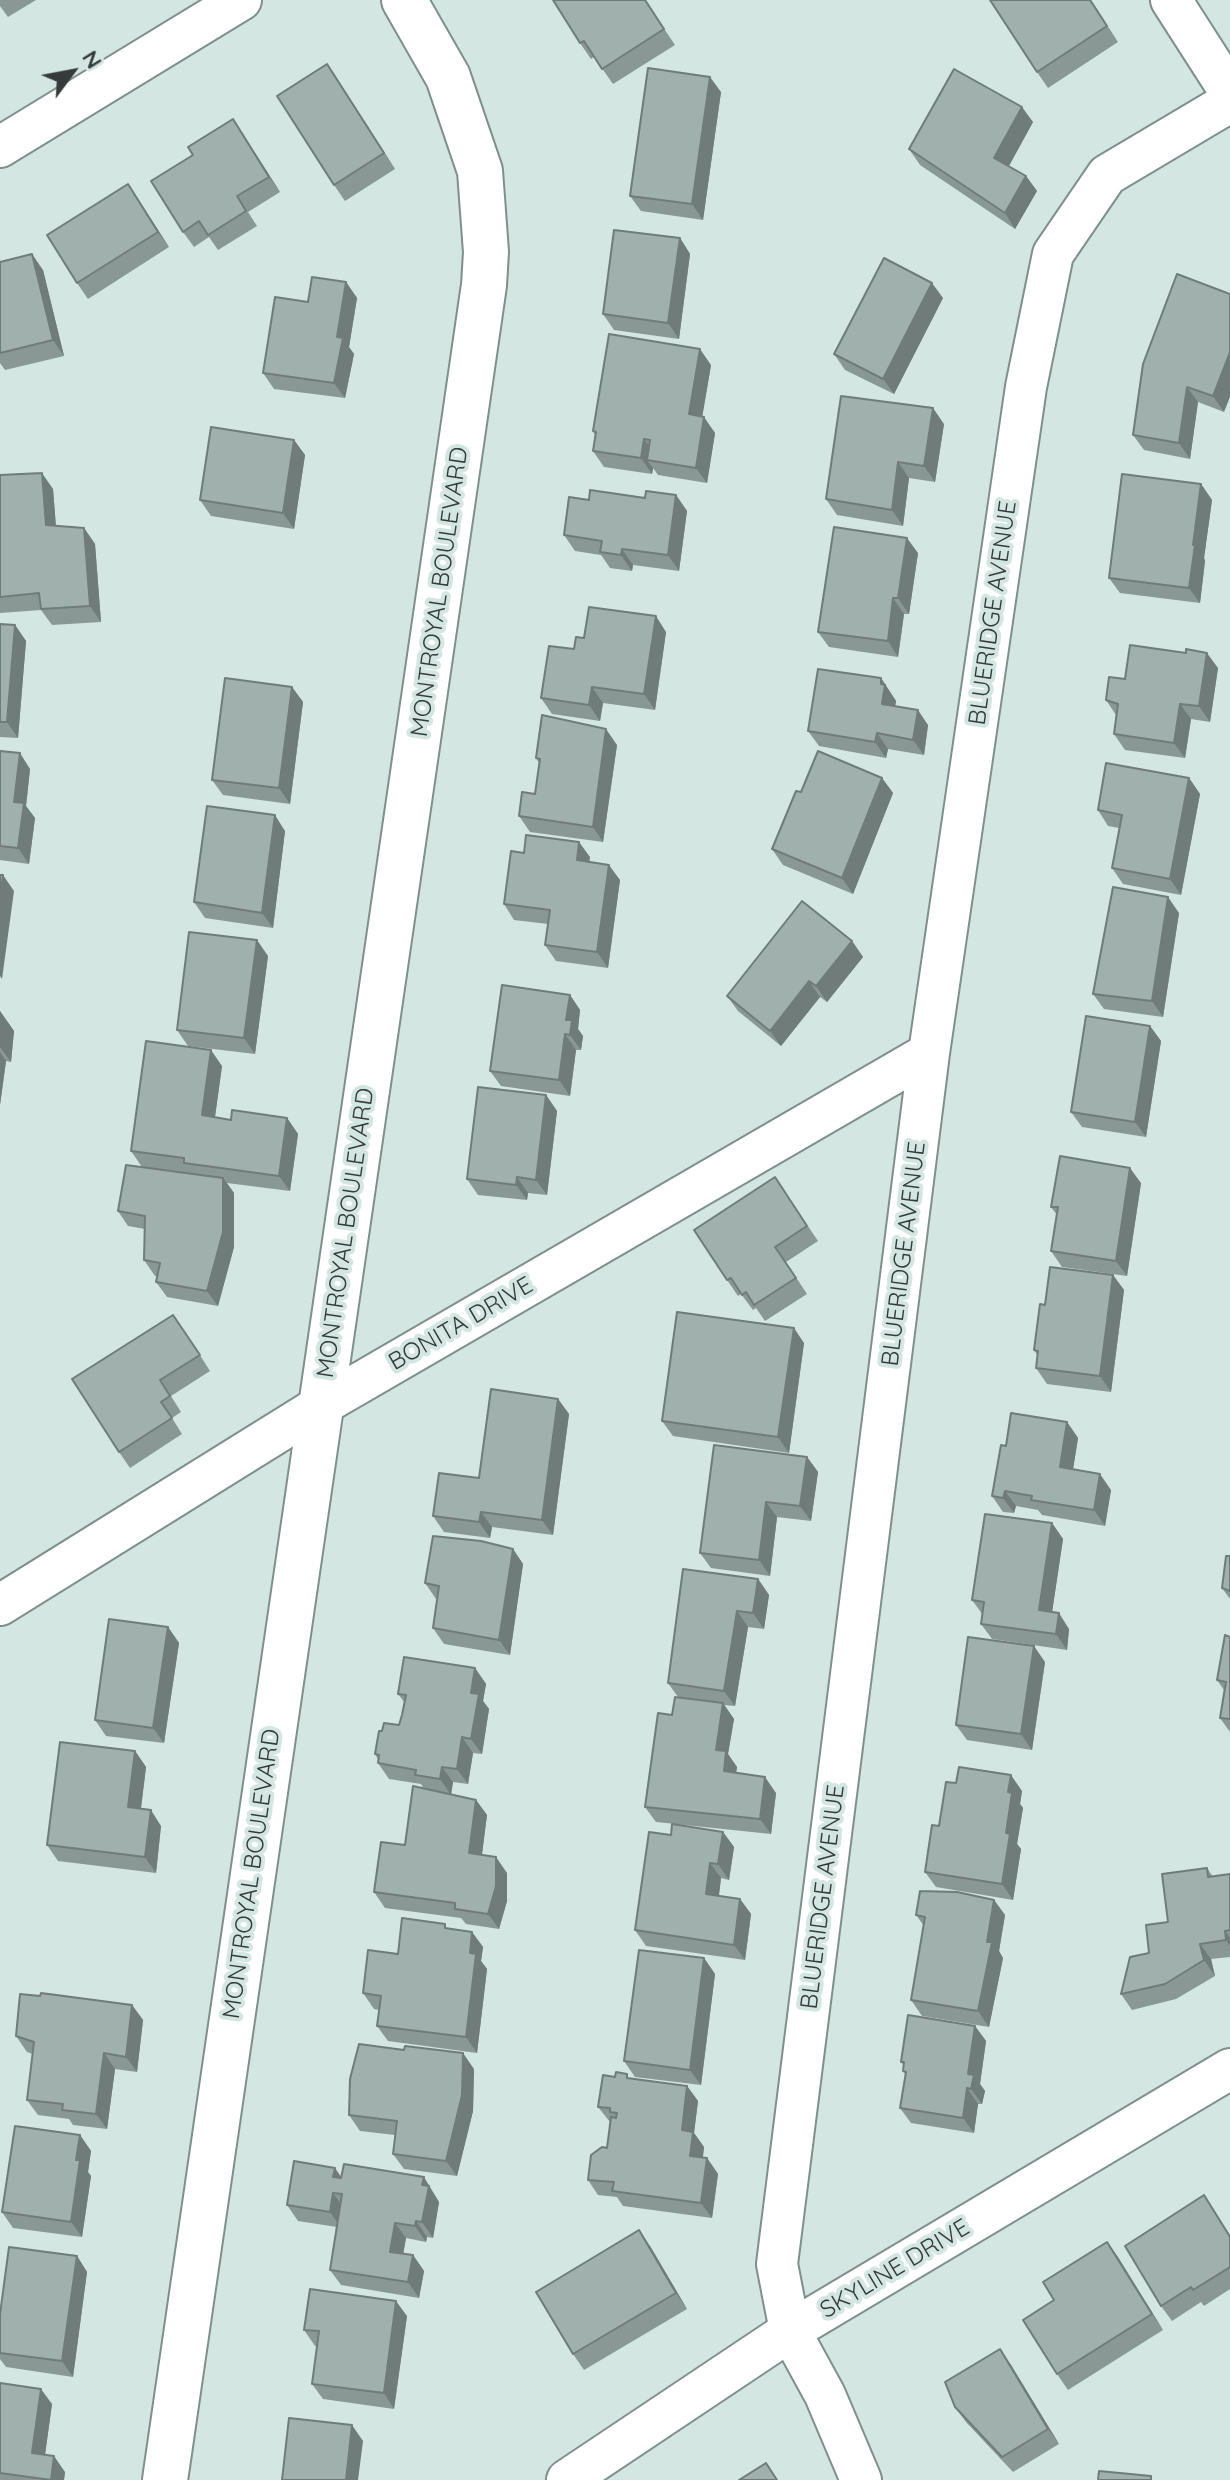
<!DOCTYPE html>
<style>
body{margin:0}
#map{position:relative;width:1230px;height:2480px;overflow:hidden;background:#d4e6e1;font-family:Quicksand,sans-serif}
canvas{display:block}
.north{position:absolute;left:32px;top:32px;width:80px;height:80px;-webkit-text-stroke:6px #d4e6e1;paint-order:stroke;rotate:58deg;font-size:22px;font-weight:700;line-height:32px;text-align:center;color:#343b3a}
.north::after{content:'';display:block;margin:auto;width:28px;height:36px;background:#343b3a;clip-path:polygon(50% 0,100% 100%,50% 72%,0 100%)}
</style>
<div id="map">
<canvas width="1230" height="2480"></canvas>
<div class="north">N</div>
</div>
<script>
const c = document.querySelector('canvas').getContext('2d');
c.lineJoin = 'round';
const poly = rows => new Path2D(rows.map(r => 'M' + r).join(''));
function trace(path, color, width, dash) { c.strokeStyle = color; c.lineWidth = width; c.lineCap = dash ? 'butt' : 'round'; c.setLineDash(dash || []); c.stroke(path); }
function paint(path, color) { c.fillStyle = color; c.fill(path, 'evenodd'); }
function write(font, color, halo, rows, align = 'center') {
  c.font = font + ' Quicksand,sans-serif'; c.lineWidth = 8; c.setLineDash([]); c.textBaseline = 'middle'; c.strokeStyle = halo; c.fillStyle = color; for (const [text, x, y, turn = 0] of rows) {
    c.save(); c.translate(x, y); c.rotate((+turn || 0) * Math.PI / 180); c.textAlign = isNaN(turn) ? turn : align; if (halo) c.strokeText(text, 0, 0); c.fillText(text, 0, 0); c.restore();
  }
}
const street = poly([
 [1171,0,1230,92],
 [0,147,241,0],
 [0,1605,320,1406,929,1053],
 [567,2480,790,2331,1230,2069],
 [861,2480,825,2395,790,2331,777,2264,929,1053,1026,387,1053,254,1107,175,1230,102]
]);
const secondary = poly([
 [165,2480,484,285,486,252,480,171,448,77,404,0]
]);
trace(street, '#7f908c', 44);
trace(secondary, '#7f908c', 48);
trace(street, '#fff', 40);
trace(secondary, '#fff', 44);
paint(poly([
 [0,0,36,0,8,17,0,6],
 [645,0,675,45,613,84,594,57,591,59,580,43],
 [1091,0,1118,42,1048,88,1037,72],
 [327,64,395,169,345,201,334,185],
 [721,92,703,220,641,211,630,196],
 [233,119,280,192,248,212,257,226,218,250,209,237,194,247,183,232,193,155],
 [1033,122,1009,166,1026,176,1037,191,1015,229,920,165,909,149],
 [138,199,169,247,88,299,77,283],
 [680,238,690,254,679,339,614,330,603,314],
 [0,262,43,270,64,356,5,370,0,363],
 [1177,274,1224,412,1198,402,1190,459,1144,450,1133,435],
 [346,282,357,298,349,347,354,354,345,398,274,389,263,373,308,302],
 [943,298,894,394,845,370,834,354],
 [711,365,702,417,715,433,707,483,658,475,653,468,652,474,604,467,593,451,595,435,593,431],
 [944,424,935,482,909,478,903,526,837,515,826,499],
 [294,440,305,455,294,529,211,516,200,500],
 [0,475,53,489,56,526,84,528,95,544,101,622,52,625,41,610,0,613],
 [1201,484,1212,500,1204,558,1205,561,1200,603,1120,593,1109,578],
 [676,495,687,511,679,571,633,565,632,571,610,568,601,555,575,551,564,535,589,500],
 [918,553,909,614,904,614,898,657,829,647,818,632],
 [0,624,15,625,26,641,18,738,0,737],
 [666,632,655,710,603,703,600,721,552,714,541,698,574,649,584,638],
 [1218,668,1210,722,1191,719,1185,758,1125,750,1114,734,1116,715,1106,700,1125,679],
 [881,678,896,701,895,706,928,725,924,755,888,749,886,758,819,746,808,731],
 [292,687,303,702,290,804,223,795,212,780],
 [617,745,603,842,530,832,519,816,535,794,539,763,536,758],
 [0,751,30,769,26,806,35,818,29,864,0,860],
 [882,778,893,793,853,894,783,865,772,849,801,792],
 [1189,778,1200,794,1181,895,1123,884,1112,868,1119,828,1108,826,1098,810],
 [285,831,273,928,205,918,194,902],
 [524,853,590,857,589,862,620,880,608,968,556,961,545,945,548,924,514,920,504,904],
 [1179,913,1163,1017,1104,1009,1093,994],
 [852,941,863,957,827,1002,820,997,781,1046,738,1011,727,996],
 [268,956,255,1054,188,1046,177,1030],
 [570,995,580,1010,578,1029,583,1036,581,1050,576,1050,570,1096,501,1086,490,1071],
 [0,1011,14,1031,11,1062,6,1061,0,1105],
 [1150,1026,1161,1041,1146,1137,1082,1127,1071,1112],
 [222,1066,215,1117,231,1120,287,1118,298,1134,290,1191,227,1183,234,1193,234,1247,218,1306,167,1297,156,1282,157,1276,155,1276,144,1260,145,1229,128,1226,118,1211,142,1167,131,1151],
 [546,1095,557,1111,547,1195,528,1193,527,1200,478,1195,467,1179],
 [775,1177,818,1241,786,1262,807,1294,765,1321,756,1308,753,1310,741,1294,738,1296,727,1280],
 [1141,1183,1127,1276,1062,1267,1051,1251,1057,1215,1051,1207],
 [1113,1275,1124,1290,1111,1392,1047,1384,1036,1368,1038,1356,1034,1350,1045,1305],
 [184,1330,210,1371,171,1396,181,1412,172,1418,182,1434,130,1468,119,1452],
 [804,1343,789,1453,673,1436,662,1421],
 [558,1399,569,1414,553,1535,492,1527,490,1538,444,1532,433,1516,479,1478],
 [1067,1422,1078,1438,1073,1469,1111,1490,1105,1526,1042,1515,1038,1510,1016,1506,1014,1513,1003,1512,992,1496,1006,1446],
 [807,1457,818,1472,811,1521,777,1517,770,1576,711,1568,700,1553],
 [1052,1523,1063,1539,1052,1612,1069,1629,1067,1650,992,1639,981,1624,983,1615,972,1600],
 [513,1549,523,1564,510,1655,444,1644,433,1628,437,1599,436,1599,425,1583],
 [1230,1556,1230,1599,1222,1588],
 [758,1579,769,1595,764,1629,748,1627,735,1706,724,1705,734,1719,728,1754,737,1767,736,1773,776,1793,771,1834,656,1822,645,1807,678,1697,668,1683],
 [168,1627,179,1643,164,1743,106,1736,95,1720],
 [1230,1637,1230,1732,1220,1718,1224,1690,1217,1680],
 [1045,1662,1032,1750,967,1740,956,1725],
 [475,1668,486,1684,483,1701,489,1709,482,1754,473,1753,468,1784,453,1782,451,1794,476,1800,487,1815,482,1855,507,1873,507,1901,499,1929,466,1924,461,1918,385,1908,374,1892,405,1845,424,1789,421,1784,389,1779,378,1763,378,1759,375,1754,382,1731,399,1725,405,1703,398,1694],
 [135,1751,146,1767,141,1809,161,1826,156,1873,58,1861,47,1845],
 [1022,1791,1020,1804,1023,1808,1017,1844,1021,1849,1013,1900,936,1887,925,1872],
 [723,1832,734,1847,729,1880,721,1878,719,1896,740,1899,751,1914,745,1960,646,1946,635,1930,671,1835],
 [1207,1868,1213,1877,1230,1874,1230,1957,1211,1959,1215,1976,1176,1999,1132,2010,1121,1994,1149,1953,1168,1922],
 [994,1900,1005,1915,999,1951,1003,1958,989,2027,922,2016,911,2000,924,1926,916,1915],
 [448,1928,472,1932,483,1947,481,1961,487,1969,477,2053,388,2041,377,2026,379,2010,374,2009,363,1993,398,1954],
 [704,1958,715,1974,701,2085,635,2077,624,2061],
 [132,2005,143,2020,137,2072,115,2069,107,2129,73,2125,69,2119,38,2115,27,2100,33,2054,27,2052,16,2036],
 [975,2026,986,2041,980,2084,985,2091,982,2104,978,2104,974,2133,911,2123,900,2108,906,2075,903,2071,904,2066,901,2062],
 [474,2069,473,2111,457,2176,404,2169,393,2154,395,2135,360,2131,349,2115],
 [631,2078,687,2086,698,2101,694,2133,704,2147,703,2157,707,2158,718,2174,712,2218,623,2206,617,2197,598,2195,588,2180,607,2148,610,2122,598,2107],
 [80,2135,91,2151,88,2172,91,2176,82,2237,13,2228,2,2212],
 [341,2177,434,2193,434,2194,439,2202,433,2238,427,2237,426,2242,406,2238,403,2254,413,2255,424,2271,419,2298,341,2285,330,2270,337,2227,298,2221,287,2205],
 [1204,2195,1230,2235,1230,2289,1204,2306,1201,2302,1172,2321,1161,2306],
 [1107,2242,1163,2330,1068,2390,1057,2374,1054,2300],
 [650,2246,687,2309,584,2370,573,2354],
 [77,2256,87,2272,73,2377,6,2367,0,2359,0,2314],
 [407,2316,394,2409,323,2399,312,2384,317,2346,315,2346,304,2330],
 [1011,2365,1059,2444,1013,2472,966,2422,955,2407],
 [0,2383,52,2404,45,2455,65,2472,64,2480,0,2480]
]), '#8a9895');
paint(poly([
 [327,64,338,80,395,169,384,153],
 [710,77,721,92,703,220,692,204],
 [1022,107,1033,122,1005,173,994,158],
 [233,119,243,134,280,192,269,177],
 [1026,176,1037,191,1015,229,1005,213],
 [128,184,138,199,169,247,158,232],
 [680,238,690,254,679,339,668,323],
 [32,254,43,270,64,356,53,340],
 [346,282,357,298,349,347,354,354,345,398,334,383,337,337],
 [932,283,943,298,894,394,883,379],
 [700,349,711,365,700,430,689,414],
 [1230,352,1230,397,1224,412,1213,396],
 [1187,387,1198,402,1190,459,1179,443],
 [933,408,944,424,935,482,924,466],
 [704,417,715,433,707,483,696,468],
 [644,439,655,454,647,460,653,468,652,474,641,458],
 [294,440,305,455,294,529,283,513],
 [898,462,909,478,903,526,892,510],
 [42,473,53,489,57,541,46,525],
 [1201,484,1212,500,1204,558,1205,561,1200,603,1189,588,1193,545],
 [676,495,687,511,679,571,668,555],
 [84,528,95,544,101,622,90,606],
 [907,538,918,553,909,614,898,598],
 [622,549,633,565,632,571,621,555],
 [893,598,904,614,898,657,888,641],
 [656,616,666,632,655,710,644,694],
 [15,625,26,641,18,738,7,722],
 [1207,653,1218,668,1210,722,1199,706],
 [881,678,896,701,893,719,882,704],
 [292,687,303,702,290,804,279,788],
 [592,687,603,703,600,721,589,705],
 [1180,704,1191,719,1185,758,1174,743],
 [918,710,928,725,924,755,913,740],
 [606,729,617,745,603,842,593,827],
 [877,733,888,749,886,758,875,742],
 [20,753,30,769,26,806,35,818,29,864,18,848,14,802],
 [882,778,893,793,853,894,842,878],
 [1189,778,1200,794,1181,895,1170,879],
 [275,815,285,831,273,928,262,913],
 [579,842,590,857,587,876,577,860],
 [609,865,620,880,608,968,597,952],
 [3,875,14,891,2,979,0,976,0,898],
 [1168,897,1179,913,1163,1017,1152,1001],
 [257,940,268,956,255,1054,244,1038],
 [852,941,863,957,827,1002,816,986],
 [809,981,820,997,781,1046,770,1031],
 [570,995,580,1010,578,1029,583,1036,581,1050,570,1035,566,1020],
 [0,1011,14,1031,11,1062,0,1047],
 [1150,1026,1161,1041,1146,1137,1135,1122],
 [565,1034,576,1050,570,1096,559,1080],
 [211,1050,222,1066,213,1131,202,1115],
 [0,1052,6,1061,0,1105],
 [546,1095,557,1111,547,1195,536,1180],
 [287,1118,298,1134,290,1191,279,1176],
 [1130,1168,1141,1183,1127,1276,1116,1261],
 [517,1177,528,1193,527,1200,516,1185],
 [223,1178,234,1193,234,1247,218,1306,207,1291],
 [1113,1275,1124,1290,1111,1392,1100,1376],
 [794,1328,804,1343,789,1453,778,1437],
 [558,1399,569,1414,553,1535,542,1520],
 [1067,1422,1078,1438,1071,1482,1060,1467],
 [807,1457,818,1472,811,1521,800,1506],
 [1100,1474,1111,1490,1105,1526,1094,1510],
 [1005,1491,1016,1506,1014,1513,1003,1498],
 [766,1502,777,1517,770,1576,759,1560],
 [481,1512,492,1527,490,1538,479,1522],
 [1052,1523,1063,1539,1050,1626,1039,1610],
 [513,1549,523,1564,510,1655,499,1640],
 [758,1579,769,1595,764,1629,753,1613],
 [737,1611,748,1627,735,1706,724,1691],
 [1059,1613,1069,1629,1067,1650,1056,1634],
 [168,1627,179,1643,164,1743,153,1728],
 [1034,1646,1045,1662,1032,1750,1021,1734],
 [475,1668,486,1684,483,1701,489,1709,482,1754,471,1739,471,1693],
 [723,1703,734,1719,728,1754,737,1767,734,1786,724,1771,716,1750],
 [462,1737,473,1753,468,1784,457,1769],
 [135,1751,146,1767,139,1823,128,1807],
 [442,1767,453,1782,451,1795,440,1779],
 [1011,1775,1022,1791,1020,1804,1023,1808,1017,1844,1021,1849,1013,1900,1002,1884,1008,1792],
 [765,1777,776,1793,771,1834,760,1819],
 [476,1800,487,1815,480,1869,469,1853],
 [151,1810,161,1826,156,1873,145,1857],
 [723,1832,734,1847,729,1880,718,1864],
 [496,1857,507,1873,507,1901,499,1929,488,1914],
 [710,1863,721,1878,717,1909,706,1894],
 [740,1899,751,1914,745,1960,734,1945],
 [994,1900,1005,1915,999,1951,1003,1958,989,2027,978,2011,987,1942],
 [1225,1931,1230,1938,1230,1946,1226,1940],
 [472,1932,483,1947,481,1961,487,1969,477,2053,466,2037,470,1953],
 [1200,1944,1211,1959,1215,1976,1204,1960],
 [704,1958,715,1974,701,2085,690,2070],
 [132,2005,143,2020,137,2072,126,2057],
 [975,2026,986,2041,980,2084,985,2091,982,2104,971,2089,968,2074],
 [104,2053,115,2069,107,2129,96,2114],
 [463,2053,474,2069,473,2111,457,2176,446,2161],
 [687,2086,698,2101,694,2133,704,2147,701,2171,690,2156,682,2130],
 [967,2088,978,2104,974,2133,963,2118],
 [80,2135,91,2151,88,2172,91,2176,82,2237,71,2222,76,2160],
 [707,2158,718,2174,712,2218,701,2203],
 [335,2168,346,2184,333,2177],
 [424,2177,439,2202,433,2238,422,2222,422,2185],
 [333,2193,344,2208,341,2228,330,2212],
 [416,2221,427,2237,426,2242,415,2226],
 [395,2223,406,2238,401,2267,390,2252],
 [639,2230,650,2246,687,2309,676,2293],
 [1107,2242,1118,2257,1163,2330,1152,2314],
 [413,2255,424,2271,419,2298,408,2282],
 [77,2256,87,2272,73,2377,62,2361],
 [396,2301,407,2316,394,2409,384,2393],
 [1000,2349,1011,2365,1059,2444,1048,2429],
 [41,2389,52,2404,43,2469,32,2453],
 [352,2425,363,2441,358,2480,346,2480],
 [54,2456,65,2472,64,2480,51,2480]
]), '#707c79');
const building = poly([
 [553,0,645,0,664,29,602,69,584,41,580,43,553,0],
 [990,0,1090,0,1107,26,1037,72,990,0],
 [327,64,384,153,334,185,277,96,327,64],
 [648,68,710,77,692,204,630,196,648,68],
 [954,69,1022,107,994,158,1026,176,1005,213,909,149,954,69],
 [233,119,269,177,237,196,246,211,208,235,199,221,183,232,151,181,193,155,188,147,233,119],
 [128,184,158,232,77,283,47,235,128,184],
 [614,230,680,238,668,323,603,314,614,230],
 [32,254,53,340,0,353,0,262,32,254],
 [884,258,932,283,883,379,834,354,884,258],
 [1177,274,1230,294,1230,352,1213,396,1187,387,1179,443,1133,435,1143,364,1177,274],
 [312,277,346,282,337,337,343,338,334,383,263,373,275,297,308,302,312,277],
 [609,334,700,349,689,414,704,417,696,468,647,460,650,440,644,439,641,458,593,451,596,432,593,431,609,334],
 [841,396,933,408,924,466,898,462,892,510,826,499,841,396],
 [211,427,294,440,283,513,200,500,211,427],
 [42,473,46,525,84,528,90,606,41,609,39,593,0,597,0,475,42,473],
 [1122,474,1201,484,1193,545,1195,545,1189,588,1109,578,1122,474],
 [590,490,645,498,646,491,676,495,668,555,622,549,621,555,600,552,602,541,564,535,569,497,589,500,590,490],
 [834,527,907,538,898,598,893,598,888,641,818,632,834,527],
 [589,607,656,616,644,694,592,687,589,705,541,698,549,646,574,649,576,637,584,638,589,607],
 [0,624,15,625,7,722,0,722,0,624],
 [1130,645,1186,653,1186,649,1207,653,1199,706,1180,704,1174,743,1114,734,1118,704,1106,700,1109,677,1125,679,1130,645],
 [818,669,881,678,881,684,885,685,882,704,918,710,913,740,877,733,875,742,808,731,818,669],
 [225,678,292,687,279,788,212,780,225,678],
 [542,715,606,729,593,827,519,816,522,792,535,794,540,759,536,758,542,715],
 [0,751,20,753,14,802,24,803,18,848,0,846,0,751],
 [818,751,882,778,842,878,772,849,796,791,801,792,818,751],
 [1106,763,1189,778,1170,879,1112,868,1122,815,1098,810,1106,763],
 [207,806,275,815,262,913,194,902,207,806],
 [526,835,579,842,577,860,609,865,597,952,545,945,550,910,504,904,511,851,524,853,526,835],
 [0,875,3,875,0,898,0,875],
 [1113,887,1168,897,1152,1001,1093,994,1113,887],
 [802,901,852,941,816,986,809,981,770,1031,727,996,802,901],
 [189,932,257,940,244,1038,177,1030,189,932],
 [502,985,570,995,566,1020,572,1020,570,1035,565,1034,559,1080,490,1071,502,985],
 [1086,1016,1150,1026,1135,1122,1071,1112,1086,1016],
 [146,1041,211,1050,202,1115,231,1120,232,1110,287,1118,279,1176,184,1163,184,1158,131,1151,146,1041],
 [478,1087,546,1095,536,1180,517,1177,516,1185,467,1179,478,1087],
 [1060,1156,1130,1168,1116,1261,1051,1251,1058,1207,1051,1207,1060,1156],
 [126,1165,223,1178,223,1232,207,1291,156,1282,160,1263,144,1260,145,1216,118,1211,126,1165],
 [775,1177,807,1226,775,1247,796,1278,754,1305,746,1292,742,1295,731,1278,727,1280,694,1230,775,1177],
 [1050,1267,1113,1275,1100,1376,1036,1368,1038,1351,1034,1350,1040,1304,1045,1305,1050,1267],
 [677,1312,794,1328,778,1437,662,1421,677,1312],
 [173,1315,200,1355,160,1380,170,1396,161,1402,172,1418,119,1452,72,1379,173,1315],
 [491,1389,558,1399,542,1520,481,1512,479,1522,433,1516,439,1473,479,1478,491,1389],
 [1011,1413,1067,1422,1060,1467,1100,1474,1094,1510,1031,1500,1032,1496,1005,1491,1003,1498,992,1496,1001,1445,1006,1446,1011,1413],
 [714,1445,807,1457,800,1506,766,1502,759,1560,700,1553,714,1445],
 [985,1514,1052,1523,1039,1610,1059,1613,1056,1634,981,1624,984,1602,972,1600,985,1514],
 [433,1536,481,1541,513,1549,499,1640,433,1628,439,1586,425,1583,433,1536],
 [1226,1556,1230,1556,1230,1591,1222,1588,1226,1556],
 [683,1569,758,1579,753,1613,737,1611,724,1691,668,1683,683,1569],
 [109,1619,168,1627,153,1728,95,1720,109,1619],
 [1225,1635,1230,1637,1230,1719,1220,1718,1226,1682,1217,1680,1225,1635],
 [968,1637,1034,1646,1021,1734,956,1725,968,1637],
 [404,1657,475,1668,471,1693,479,1694,471,1739,462,1737,457,1769,442,1767,440,1779,415,1775,416,1770,378,1763,379,1755,375,1754,379,1731,382,1731,384,1723,399,1725,402,1715,406,1695,398,1694,404,1657],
 [675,1697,723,1703,716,1750,726,1751,724,1771,765,1777,760,1819,645,1807,658,1713,672,1715,675,1697],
 [60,1742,135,1751,128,1807,151,1810,145,1857,47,1845,60,1742],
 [959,1767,1011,1775,1008,1792,1012,1793,1006,1833,1010,1834,1002,1884,925,1872,932,1825,939,1826,946,1782,956,1783,959,1767],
 [413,1786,476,1800,469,1853,496,1857,496,1886,488,1914,455,1909,455,1903,374,1892,381,1842,405,1845,413,1786],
 [672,1824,723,1832,718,1864,710,1863,706,1894,740,1899,734,1945,635,1930,649,1832,671,1835,672,1824],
 [1207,1868,1208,1877,1230,1874,1230,1930,1225,1931,1226,1940,1200,1944,1204,1960,1165,1984,1121,1994,1130,1957,1149,1953,1146,1925,1168,1922,1162,1874,1207,1868],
 [920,1891,957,1892,994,1900,987,1942,992,1942,978,2011,911,2000,925,1917,916,1915,920,1891],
 [402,1918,445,1924,445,1928,472,1932,470,1953,476,1954,466,2037,377,2026,381,1996,363,1993,368,1950,398,1954,402,1918],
 [639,1950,704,1958,690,2070,624,2061,639,1950],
 [41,1993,132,2005,126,2057,104,2053,96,2114,62,2110,63,2104,27,2100,34,2042,16,2036,20,1994,40,1996,41,1993],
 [908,2015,975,2026,968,2074,974,2075,971,2089,967,2088,963,2118,900,2108,906,2072,903,2071,904,2062,901,2062,908,2015],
 [359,2044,404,2050,405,2046,463,2053,462,2095,446,2161,393,2154,397,2121,349,2115,350,2079,359,2044],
 [616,2072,627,2074,627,2078,687,2086,682,2130,693,2132,690,2156,707,2158,701,2203,612,2191,614,2182,588,2180,591,2155,602,2147,607,2148,611,2117,616,2118,617,2113,610,2112,610,2108,598,2107,603,2075,615,2077,616,2072],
 [15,2126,80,2135,76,2160,80,2160,71,2222,2,2212,15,2126],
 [294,2161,335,2168,333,2177,341,2178,344,2164,424,2177,422,2185,429,2186,422,2222,416,2221,415,2226,395,2223,390,2252,413,2255,408,2282,330,2270,342,2194,333,2193,330,2212,287,2205,294,2161],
 [1204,2195,1230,2237,1230,2267,1193,2290,1191,2287,1161,2306,1125,2246,1204,2195],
 [639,2230,676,2293,573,2354,536,2292,639,2230],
 [1107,2242,1152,2314,1057,2374,1023,2320,1054,2300,1043,2282,1107,2242],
 [9,2247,77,2256,62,2361,0,2353,0,2314,9,2247],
 [310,2289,396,2301,384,2393,312,2384,319,2331,304,2330,310,2289],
 [1000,2349,1048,2429,1002,2457,955,2407,945,2382,1000,2349],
 [0,2383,41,2389,32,2453,54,2456,51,2480,0,2473,0,2383],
 [289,2418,352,2425,346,2480,282,2480,289,2418],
 [766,2463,777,2480,739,2480,766,2463],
 [1099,2471,1151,2476,1151,2480,1098,2480,1099,2471]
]);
paint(building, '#a0b1ad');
trace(building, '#707c79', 2);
write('24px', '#343b3a', '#d4e6e1', [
 ["MONTROYAL BOULEVARD",440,592,-82],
 ["BLUERIDGE AVENUE",993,613,-82],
 ["MONTROYAL BOULEVARD",346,1233,-82],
 ["BLUERIDGE AVENUE",904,1254,-83],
 ["BONITA DRIVE",461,1324,-30],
 ["MONTROYAL BOULEVARD",252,1874,-82],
 ["BLUERIDGE AVENUE",823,1897,-83],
 ["SKYLINE DRIVE",895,2269,-31]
]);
</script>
